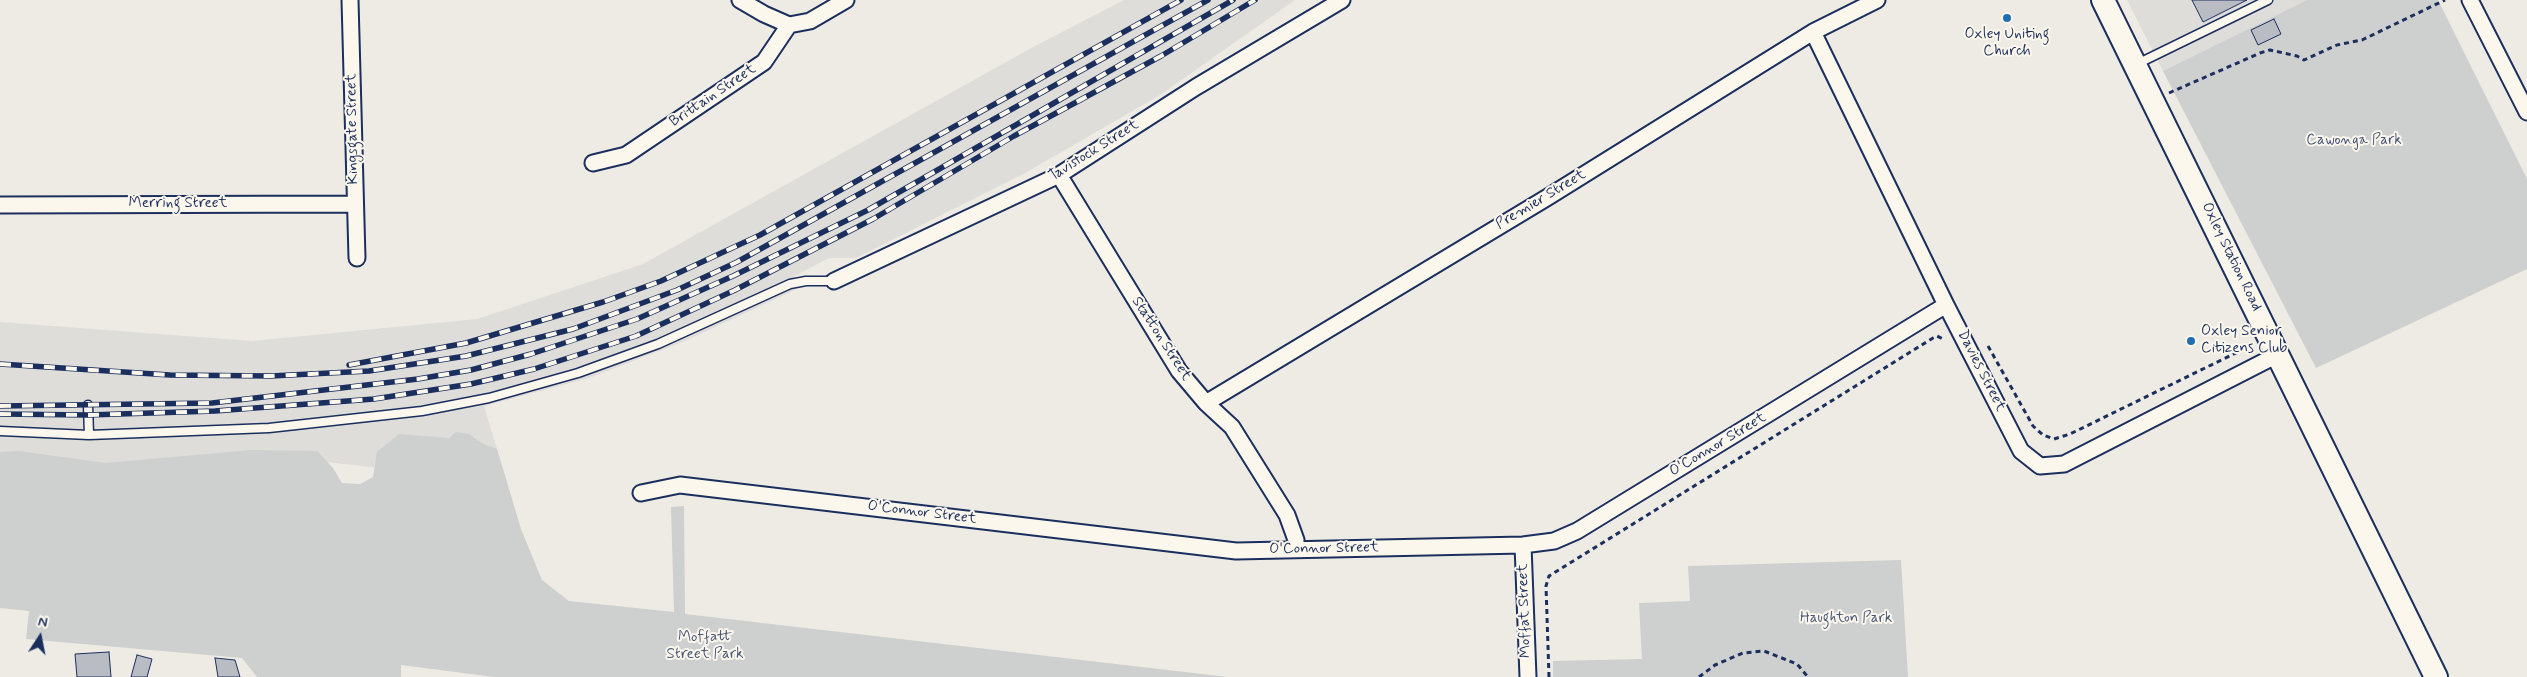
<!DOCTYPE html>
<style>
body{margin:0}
#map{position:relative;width:2527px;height:677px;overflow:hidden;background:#eeebe4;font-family:Mynerve,sans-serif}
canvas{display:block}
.north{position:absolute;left:15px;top:612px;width:50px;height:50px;-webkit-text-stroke:4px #fbf7ec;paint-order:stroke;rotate:11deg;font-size:14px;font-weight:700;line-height:20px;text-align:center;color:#1b2f5e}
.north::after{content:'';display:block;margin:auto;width:18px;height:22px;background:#1b2f5e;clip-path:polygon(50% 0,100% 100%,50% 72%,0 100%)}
</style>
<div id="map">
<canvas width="2527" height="677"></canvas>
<div class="north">N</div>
</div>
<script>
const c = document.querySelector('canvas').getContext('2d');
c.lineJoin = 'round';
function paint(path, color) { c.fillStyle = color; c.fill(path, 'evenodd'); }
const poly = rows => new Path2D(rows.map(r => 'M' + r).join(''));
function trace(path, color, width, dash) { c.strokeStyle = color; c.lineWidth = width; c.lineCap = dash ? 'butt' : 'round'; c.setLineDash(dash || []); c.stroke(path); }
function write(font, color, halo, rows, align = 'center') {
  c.font = font + ' Mynerve,sans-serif'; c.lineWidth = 4; c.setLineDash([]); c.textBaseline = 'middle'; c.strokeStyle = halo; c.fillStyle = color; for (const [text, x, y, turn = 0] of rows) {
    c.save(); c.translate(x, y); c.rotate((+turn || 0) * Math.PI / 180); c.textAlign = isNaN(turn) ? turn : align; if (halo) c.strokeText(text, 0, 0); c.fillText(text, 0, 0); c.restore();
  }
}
paint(poly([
 [1124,0,1295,0,1160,95,1027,172,856,258,829,258,793,277,799,288,685,341,589,378,484,406,507,482,326,462,0,496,0,322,252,341,477,319,643,264,1035,46],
 [2127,0,2307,0,2163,71]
]), '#deddda');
paint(poly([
 [2307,0,2438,0,2527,179,2527,269,2316,368,2163,71],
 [456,432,469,434,481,443,497,449,521,529,542,580,569,601,674,612,671,507,684,506,685,614,1228,677,494,677,401,665,401,677,257,677,242,658,26,639,29,611,0,608,0,452,19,451,106,463,251,450,317,451,333,468,342,483,360,484,373,477,377,452,399,434,449,438],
 [1901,560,1908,677,1553,677,1553,661,1642,659,1639,603,1690,601,1688,566]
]), '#cecfcf');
const building = poly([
 [2192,0,2247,0,2203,22,2192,0],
 [2274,19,2281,34,2258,45,2251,30,2274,19],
 [109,652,111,677,77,677,75,654,109,652],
 [137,655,152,659,147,677,131,677,137,655],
 [215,658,235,660,240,677,218,677,215,658]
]);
paint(building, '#b9bcc3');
trace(building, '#1b2f5e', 1);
const service = poly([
 [2137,64,2268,0],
 [88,405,89,435],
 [0,431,89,435,269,428,422,411,489,398,578,373,658,344,790,284,806,281,834,281]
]);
const minor = poly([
 [350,0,357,258],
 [740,0,764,14,789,25],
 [2470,0,2527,112],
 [1813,32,1946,305,2021,451,2040,466,2064,464,2279,354],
 [593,163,626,155,764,62,789,25,810,21,846,0],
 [1059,175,1179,371,1206,403,1232,427,1287,515,1296,540,1296,549],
 [0,205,355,204],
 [834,281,1059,175,1196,87,1342,0],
 [1206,403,1548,197,1813,32,1877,0],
 [641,493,680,485,1236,551,1523,545,1554,541,1577,531,1946,305],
 [1523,545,1528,677]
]);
const secondary = poly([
 [2103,0,2436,677]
]);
trace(service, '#1b2f5e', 11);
trace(minor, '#1b2f5e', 19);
trace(secondary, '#1b2f5e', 26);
trace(poly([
 [2169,93,2260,53,2270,50,2297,56,2304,60,2337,45,2362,40,2445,0],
 [1988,346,2033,426,2043,435,2054,439,2070,434,2248,347],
 [1549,677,1546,586,1549,576,1933,338,1937,336,1945,340],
 [1699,677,1715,665,1743,653,1764,651,1797,664,1808,677]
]), '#1b2f5e', 3, [5, 4]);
trace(service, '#fbf7ec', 8);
trace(minor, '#fbf7ec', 15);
trace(secondary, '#fbf7ec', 22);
const rail = poly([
 [0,364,170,375,271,376,369,371,466,356,573,329,677,290,737,262,1208,0],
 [349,365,466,343,603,302,661,281,760,235,1181,0],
 [0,406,212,403,418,379,471,370,531,354,637,319,733,276,868,210,1233,0],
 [0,414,88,415,215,411,374,399,471,384,534,369,636,336,735,290,873,219,1014,136,1161,56,1255,0]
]);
trace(rail, '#1b2f5e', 5.5);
trace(rail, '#fbf7ec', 4, [11]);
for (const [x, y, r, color] of [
 [2007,18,5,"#1f6fb2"],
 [2191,341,5,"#1f6fb2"]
]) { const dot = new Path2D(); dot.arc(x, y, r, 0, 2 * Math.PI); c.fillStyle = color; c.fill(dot); trace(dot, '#fbf7ec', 2); }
write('15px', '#1b2f5e', '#fbf7ec', [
 ["Oxley Uniting",2007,35],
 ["Church",2007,52],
 ["Oxley Senior",2201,332,"left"],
 ["Citizens Club",2201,349,"left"]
]);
write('15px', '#1b2f5e', '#fbf7ec', [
 ["Brittain Street",713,96,-34],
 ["Kingsgate Street",353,129,-91],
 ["Tavistock Street",1094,151,-32],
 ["Premier Street",1541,200,-31],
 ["Merring Street",178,204],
 ["Oxley Station Road",2231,257,64],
 ["Statton Street",1161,339,57],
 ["Davies Street",1981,371,63],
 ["O'Connor Street",1718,445,-31],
 ["O'Connor Street",922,513,7],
 ["O'Connor Street",1324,549,-1],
 ["Moffat Street",1525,611,-92]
]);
write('15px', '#48577a', '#fbf7ec', [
 ["Cawonga Park",2354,141],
 ["Haughton Park",1846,619],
 ["Moffatt",705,638],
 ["Street Park",705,655]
]);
</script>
